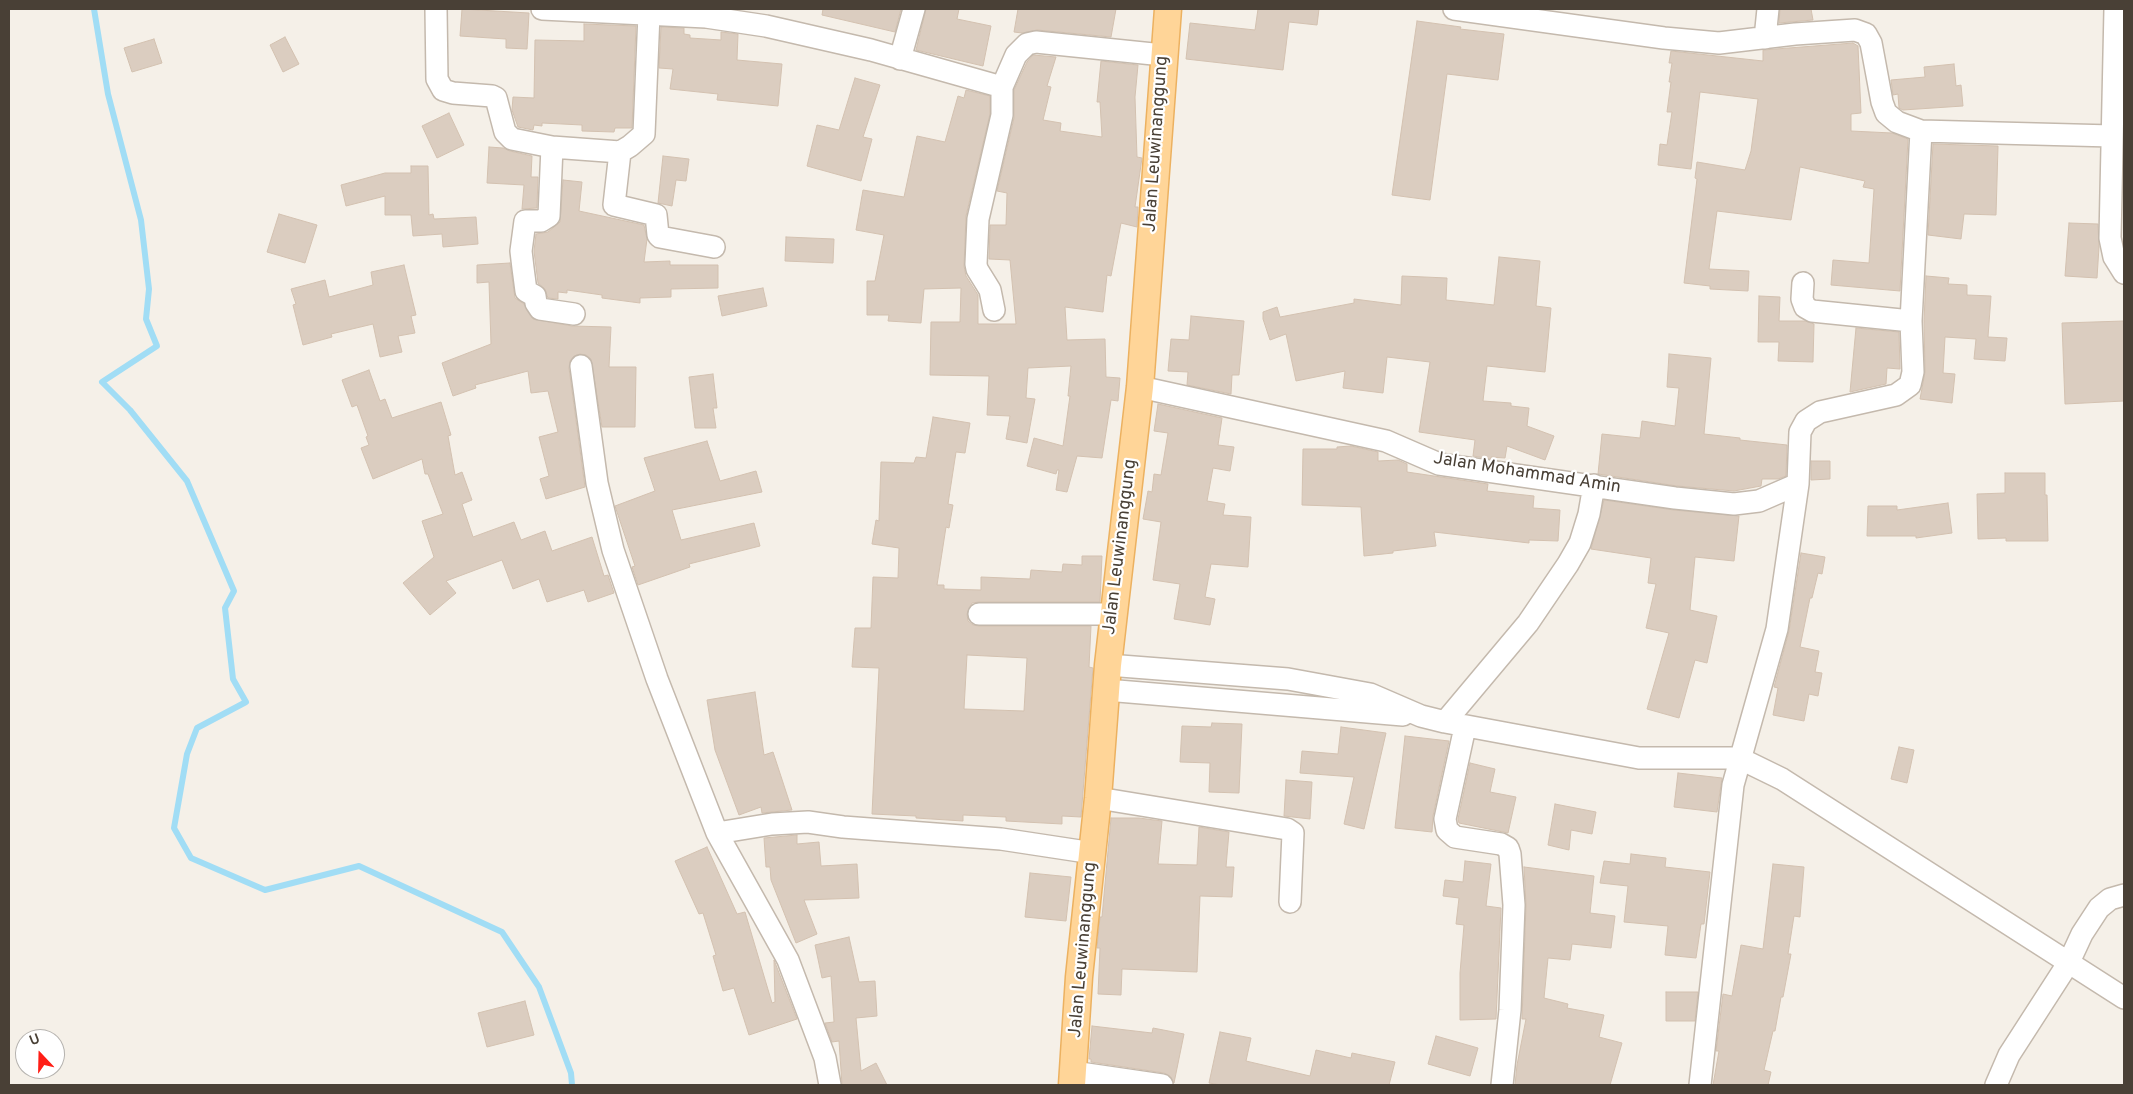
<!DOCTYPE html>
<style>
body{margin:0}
#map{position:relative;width:2133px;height:1094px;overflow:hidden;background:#f5f0e8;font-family:Overpass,sans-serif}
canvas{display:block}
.frame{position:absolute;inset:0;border:10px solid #494036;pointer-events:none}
.north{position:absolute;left:15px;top:1029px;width:50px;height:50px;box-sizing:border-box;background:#fff;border:1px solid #b6b3af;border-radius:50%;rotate:339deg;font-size:14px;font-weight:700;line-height:20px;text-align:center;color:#494036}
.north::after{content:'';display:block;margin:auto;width:18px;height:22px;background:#ff1e16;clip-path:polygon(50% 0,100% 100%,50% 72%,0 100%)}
</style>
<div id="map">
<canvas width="2133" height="1094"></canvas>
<div class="frame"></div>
<div class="north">U</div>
</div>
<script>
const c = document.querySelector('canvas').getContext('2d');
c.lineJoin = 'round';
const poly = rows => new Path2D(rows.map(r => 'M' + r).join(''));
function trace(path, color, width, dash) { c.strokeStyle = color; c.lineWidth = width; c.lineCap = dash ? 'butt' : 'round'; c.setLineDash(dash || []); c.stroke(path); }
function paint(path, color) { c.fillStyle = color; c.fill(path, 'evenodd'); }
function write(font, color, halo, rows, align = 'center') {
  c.font = font + ' Overpass,sans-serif'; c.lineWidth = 4.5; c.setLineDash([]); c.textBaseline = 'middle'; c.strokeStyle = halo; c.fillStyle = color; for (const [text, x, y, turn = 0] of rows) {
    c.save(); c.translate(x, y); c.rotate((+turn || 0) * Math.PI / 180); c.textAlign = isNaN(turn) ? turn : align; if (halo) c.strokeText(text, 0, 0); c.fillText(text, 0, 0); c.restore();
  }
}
trace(poly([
 [94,9,108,94,141,220,149,289,146,319,157,346,102,382,130,410,187,481,234,591,225,608,233,679,246,702,197,728,187,754,174,828,191,858,265,890,359,866,502,932,539,987,571,1073,572,1085]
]), '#a1ddf5', 6);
const building = poly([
 [462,9,529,13,527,49,506,48,506,39,460,36,462,9],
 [823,9,901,9,895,32,822,15,823,9],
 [926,9,959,9,957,19,991,26,983,66,916,50,926,9],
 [1018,9,1116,9,1111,37,1037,30,1022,33,1014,32,1018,9],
 [1258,9,1319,9,1317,25,1289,22,1283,70,1186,59,1190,23,1255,30,1258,9],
 [1780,9,1811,9,1813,20,1779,23,1780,9],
 [1417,21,1461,27,1460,29,1504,34,1498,80,1447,74,1430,200,1392,195,1417,21],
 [584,24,636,26,632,128,615,128,614,132,582,131,582,125,542,123,542,126,534,125,533,130,518,127,512,110,513,97,534,98,535,40,584,41,584,24],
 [661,27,684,28,684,34,690,35,690,38,721,40,721,32,738,34,737,60,782,64,778,106,717,100,718,94,670,89,673,69,659,68,661,27],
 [285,37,299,64,283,72,270,45,285,37],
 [154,39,162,63,132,72,124,48,154,39],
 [1853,43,1858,46,1861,113,1851,114,1851,131,1892,133,1908,139,1900,291,1831,285,1833,260,1869,263,1874,189,1863,187,1865,181,1800,167,1791,220,1717,211,1709,269,1749,271,1748,291,1710,289,1710,286,1684,283,1697,179,1695,178,1697,162,1745,170,1751,151,1758,99,1700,92,1691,169,1658,165,1660,144,1667,145,1672,112,1667,112,1671,82,1669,82,1672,63,1669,63,1671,51,1763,61,1763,50,1853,43],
 [1033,55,1056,57,1047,86,1051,87,1043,120,1061,123,1060,131,1102,137,1100,102,1097,102,1101,61,1138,65,1135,97,1137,157,1142,158,1135,207,1138,207,1137,227,1121,223,1111,276,1107,275,1103,312,1065,307,1067,340,1105,339,1106,377,1120,378,1118,401,1111,400,1102,458,1077,456,1067,492,1056,490,1059,470,1057,470,1056,474,1027,466,1034,438,1063,446,1070,396,1068,396,1071,366,1028,368,1026,398,1035,399,1027,443,1006,439,1010,416,987,415,989,376,930,375,931,322,960,322,961,288,924,289,921,323,888,321,889,315,867,315,867,281,875,281,884,235,856,230,863,190,904,197,917,136,945,142,958,96,964,98,966,90,990,96,990,114,966,216,964,266,966,276,978,295,978,324,1016,324,1010,260,989,259,990,225,1006,225,1007,193,997,191,1014,118,1014,90,1027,62,1033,55],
 [1954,64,1956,86,1961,85,1963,106,1903,110,1899,108,1898,94,1893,95,1891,80,1925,77,1924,67,1954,64],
 [855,78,880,85,863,137,872,139,861,181,807,166,817,125,839,130,855,78],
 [449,113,464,145,437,158,422,126,449,113],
 [1933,144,1998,146,1996,215,1964,214,1961,239,1928,235,1933,144],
 [489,147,503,148,510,151,532,156,531,177,538,177,537,208,522,209,524,185,487,183,489,147],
 [663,156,689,159,686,181,676,180,672,206,658,203,663,156],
 [411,166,428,166,429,215,433,214,434,219,476,217,478,244,443,247,442,234,413,236,411,215,385,215,385,196,346,206,341,185,385,173,411,173,411,166],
 [563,180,582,182,579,211,644,225,647,239,644,262,670,261,670,265,718,265,718,288,671,289,671,297,640,298,640,303,602,298,602,295,567,290,567,293,558,292,558,299,548,298,545,289,538,283,534,251,536,234,548,232,560,222,563,180],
 [279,214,317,225,305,263,267,252,279,214],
 [2069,223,2098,224,2099,247,2097,278,2065,276,2069,223],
 [786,237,834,239,833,263,785,261,786,237],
 [1499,257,1540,261,1536,306,1551,308,1545,372,1487,366,1483,401,1511,403,1511,406,1529,408,1527,426,1554,436,1545,460,1507,446,1505,458,1491,457,1491,459,1473,456,1475,440,1419,432,1430,362,1387,357,1383,393,1343,388,1345,371,1296,381,1286,334,1270,340,1263,319,1263,312,1277,307,1280,317,1354,303,1354,299,1401,305,1402,276,1447,278,1446,300,1494,305,1499,257],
 [510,263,515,298,524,304,533,319,572,326,611,327,609,367,636,367,635,427,602,427,591,359,586,355,580,354,574,356,570,361,569,368,585,487,546,499,540,479,549,476,539,437,558,432,548,391,531,393,528,371,475,385,476,388,453,396,442,363,491,344,489,282,477,283,477,265,510,263],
 [404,265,416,315,411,316,415,333,398,336,402,352,380,357,373,324,331,334,332,337,303,345,293,305,296,304,291,289,325,280,329,297,373,285,371,272,404,265],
 [1926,276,1949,278,1948,284,1967,285,1967,295,1991,296,1988,337,2007,338,2005,361,1974,359,1976,339,1945,337,1943,373,1955,374,1952,403,1920,399,1925,372,1924,321,1926,276],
 [763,288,767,306,722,316,718,296,763,288],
 [1759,296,1780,297,1779,321,1805,321,1814,324,1813,362,1778,361,1779,342,1758,342,1759,296],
 [1191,316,1244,321,1239,375,1232,375,1231,394,1187,385,1188,372,1168,371,1171,339,1189,340,1191,316],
 [2124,321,2124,401,2065,404,2062,323,2124,321],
 [1856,328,1899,332,1900,369,1887,368,1886,384,1850,392,1856,328],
 [1669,354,1711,358,1704,434,1740,438,1740,440,1787,445,1786,476,1778,479,1762,479,1761,486,1734,491,1677,486,1598,474,1602,434,1640,438,1642,421,1675,426,1679,388,1667,387,1669,354],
 [369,370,380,401,385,399,392,418,441,402,451,435,448,436,455,475,462,472,472,500,462,504,473,537,514,522,521,540,545,531,552,551,592,537,604,576,608,575,614,593,588,602,584,590,547,602,539,579,513,589,502,560,446,581,456,593,430,615,403,583,434,557,422,521,443,514,428,474,425,474,422,459,373,479,361,448,369,445,366,437,368,436,357,405,352,407,342,380,369,370],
 [713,374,717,408,713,408,716,428,695,428,689,377,713,374],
 [1158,404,1222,418,1218,445,1234,447,1230,471,1213,468,1207,501,1225,504,1223,515,1251,517,1248,567,1211,564,1205,597,1215,599,1210,625,1174,619,1180,584,1153,580,1161,522,1143,519,1148,491,1152,492,1154,474,1161,475,1168,433,1154,431,1158,404],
 [933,417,970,423,965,453,956,452,948,504,953,505,949,528,946,527,937,585,944,585,944,589,981,590,981,577,1030,579,1031,570,1062,572,1063,564,1082,565,1082,556,1102,556,1100,602,979,602,972,603,967,614,968,621,973,625,979,626,1091,626,1089,667,1093,668,1081,817,1062,816,1062,824,1006,821,1006,817,963,815,963,821,916,818,916,816,872,814,879,668,852,667,855,628,871,628,873,577,898,578,899,548,872,544,876,520,879,521,881,462,914,463,916,457,926,458,933,417],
 [967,655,1027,658,1024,711,964,709,967,655],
 [707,441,720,481,756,471,762,492,672,510,681,540,754,523,760,546,689,564,690,567,638,585,632,567,635,566,615,506,655,491,644,458,707,441],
 [1351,446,1378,452,1378,461,1398,460,1407,464,1407,472,1488,484,1487,491,1534,496,1533,508,1560,510,1558,541,1529,540,1529,543,1434,532,1436,546,1393,551,1393,553,1364,556,1361,507,1302,505,1303,449,1337,449,1337,447,1351,446],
 [1811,461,1830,461,1830,479,1811,480,1811,461],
 [2005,473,2045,473,2045,495,2047,495,2048,541,2006,541,2006,538,1978,539,1977,494,2005,493,2005,473],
 [1604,500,1674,510,1739,516,1734,561,1695,557,1690,610,1717,616,1707,663,1695,660,1679,718,1647,709,1669,633,1646,628,1656,584,1648,583,1651,558,1591,549,1604,500],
 [1948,503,1952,533,1916,538,1916,536,1867,536,1868,506,1897,506,1897,510,1948,503],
 [1801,553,1825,557,1822,574,1818,573,1812,598,1810,598,1800,647,1819,651,1815,672,1822,673,1818,696,1809,694,1804,721,1773,715,1778,688,1774,687,1789,631,1801,553],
 [755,692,764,755,773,752,792,810,762,813,761,807,739,815,715,750,707,700,755,692],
 [1212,723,1242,724,1239,793,1209,792,1210,763,1180,762,1182,726,1211,727,1212,723],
 [1341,727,1386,733,1364,829,1344,824,1354,777,1300,773,1302,751,1338,754,1341,727],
 [1405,736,1449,741,1433,816,1432,832,1395,828,1405,736],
 [1899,747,1914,750,1907,783,1891,779,1899,747],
 [1470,763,1495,769,1490,792,1516,797,1508,833,1459,823,1458,819,1470,763],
 [1678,773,1722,778,1717,812,1674,807,1678,773],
 [1286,780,1312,782,1310,819,1284,816,1286,780],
 [1555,804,1596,812,1592,834,1571,830,1569,850,1548,845,1555,804],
 [1111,818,1139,818,1162,821,1158,864,1197,865,1199,827,1229,832,1226,867,1234,867,1232,897,1200,896,1197,972,1122,969,1121,995,1098,994,1100,948,1097,948,1100,917,1102,917,1111,818],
 [797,835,797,844,819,842,821,866,857,864,859,898,804,900,817,934,796,943,771,880,770,867,766,867,764,838,797,835],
 [707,847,737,914,745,912,772,1003,775,1002,774,960,797,1019,749,1035,734,988,723,991,713,956,716,955,703,913,699,914,675,861,707,847],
 [1631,854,1666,858,1665,867,1710,872,1704,924,1701,924,1696,958,1665,955,1668,926,1624,922,1628,886,1600,883,1604,861,1630,864,1631,854],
 [1465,861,1491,864,1486,906,1501,908,1496,1019,1460,1020,1460,973,1464,925,1456,924,1459,898,1443,896,1445,880,1463,882,1465,861],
 [1773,864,1804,867,1800,917,1794,916,1788,954,1791,954,1783,997,1781,997,1775,1031,1773,1031,1764,1070,1771,1072,1768,1085,1713,1085,1719,1051,1716,1051,1723,994,1732,996,1741,945,1763,949,1773,864],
 [1524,867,1594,876,1590,913,1615,916,1611,948,1572,944,1570,960,1548,958,1544,998,1568,1004,1567,1008,1604,1015,1599,1037,1622,1043,1610,1085,1515,1085,1517,1065,1526,1019,1522,1019,1526,905,1524,867],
 [1030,873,1071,877,1066,921,1025,917,1030,873],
 [849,937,859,982,875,981,877,1016,856,1018,861,1071,876,1063,887,1085,842,1085,839,1041,832,1042,825,1023,834,1022,831,976,822,978,815,945,849,937],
 [1666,992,1698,992,1695,1021,1666,1021,1666,992],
 [525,1001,534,1035,487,1047,478,1013,525,1001],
 [1092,1026,1152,1033,1153,1028,1184,1034,1174,1083,1170,1076,1164,1073,1091,1062,1091,1059,1089,1059,1092,1026],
 [1220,1032,1251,1038,1246,1061,1310,1076,1316,1050,1351,1058,1352,1053,1395,1062,1389,1085,1221,1085,1209,1083,1220,1032],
 [1436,1036,1478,1048,1470,1076,1428,1064,1436,1036]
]);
paint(building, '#dbcdc0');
trace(building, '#d3c1b0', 1);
const minor = poly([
 [436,9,437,79,443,90,453,93,492,96,496,98,505,132,512,139,552,147,620,152],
 [542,9,706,17,766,26,871,50,1002,87,1002,115,978,219,976,264,977,269,990,290,994,310],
 [1454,9,1664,38,1719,43,1795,34,1855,30,1866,34,1871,43,1882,102,1886,113,1897,122,1921,131,2112,136],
 [2115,9,2110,238,2114,257,2124,273],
 [649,14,644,134,630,146,620,152,614,205,656,215,658,235,660,237,714,247],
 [1765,38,1768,9],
 [900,59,914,9],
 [1002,87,1016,55,1027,44,1036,42,1163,55],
 [552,147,549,216,541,221,525,221,521,251,523,268,526,291,535,296,536,303,540,309,574,314],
 [1803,283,1802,299,1805,307,1812,311,1911,321],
 [581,366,597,483,613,550,657,679,717,833,772,824,808,822,843,827,1001,839,1093,853],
 [1140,387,1386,441,1439,464,1675,498,1734,504,1759,501,1798,484],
 [979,614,1113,614],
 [1108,665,1288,679,1370,694,1421,716,1445,722,1639,758,1739,758,1782,779,2124,998],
 [1106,690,1403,715],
 [1445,722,1528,623,1568,564,1580,543,1589,514,1594,485],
 [1465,727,1445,819,1447,830,1455,837,1501,844,1508,848,1510,854,1514,905,1510,1010,1502,1085],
 [1098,798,1287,829,1293,833,1290,902],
 [717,833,788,960,825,1058,830,1085],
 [1073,1072,1162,1085],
 [1700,1085,1733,785,1777,629,1798,484,1800,432,1806,421,1820,412,1896,395,1910,385,1913,372,1911,321,1921,131],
 [1996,1085,2009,1055,2069,962,2082,934,2099,908,2110,899,2124,895]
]);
const major = poly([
 [1072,1085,1079,977,1098,798,1108,665,1140,387,1168,9]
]);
trace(minor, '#c4b9ad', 24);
trace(major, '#ecb160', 29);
trace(minor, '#fff', 21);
trace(major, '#ffd598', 26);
write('18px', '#494036', '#fff', [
 ["Jalan Leuwinanggung",1157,144,-86],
 ["Jalan Mohammad Amin",1527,474,9],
 ["Jalan Leuwinanggung",1121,547,-83],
 ["Jalan Leuwinanggung",1084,950,-85]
]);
</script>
